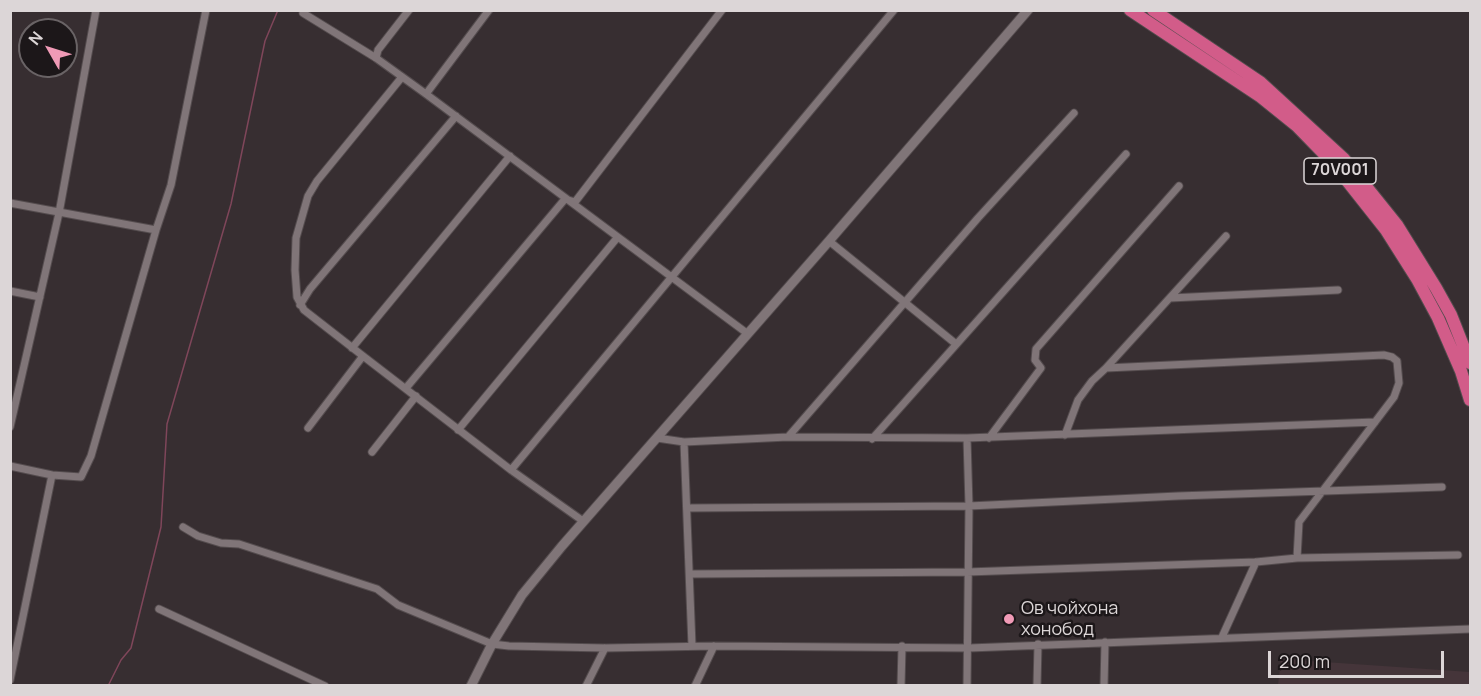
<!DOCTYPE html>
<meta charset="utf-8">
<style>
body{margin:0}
#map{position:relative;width:1481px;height:696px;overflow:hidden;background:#372e31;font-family:Manrope,sans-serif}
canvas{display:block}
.frame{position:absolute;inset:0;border:12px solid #dcd6d7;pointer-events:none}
.north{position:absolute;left:18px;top:18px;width:60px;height:60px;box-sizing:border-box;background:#1c1719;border:2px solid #696365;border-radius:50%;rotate:309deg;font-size:16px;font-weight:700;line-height:24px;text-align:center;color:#dcd6d7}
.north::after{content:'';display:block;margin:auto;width:21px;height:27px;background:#f09ab6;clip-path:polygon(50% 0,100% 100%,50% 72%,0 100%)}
.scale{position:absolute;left:1268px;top:651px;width:176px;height:27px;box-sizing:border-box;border:3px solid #dcd6d7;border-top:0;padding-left:8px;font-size:18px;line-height:21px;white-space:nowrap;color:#dcd6d7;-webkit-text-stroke:4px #1c1719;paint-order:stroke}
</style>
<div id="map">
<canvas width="1481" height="696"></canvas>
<div class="frame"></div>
<div class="north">N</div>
<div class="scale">200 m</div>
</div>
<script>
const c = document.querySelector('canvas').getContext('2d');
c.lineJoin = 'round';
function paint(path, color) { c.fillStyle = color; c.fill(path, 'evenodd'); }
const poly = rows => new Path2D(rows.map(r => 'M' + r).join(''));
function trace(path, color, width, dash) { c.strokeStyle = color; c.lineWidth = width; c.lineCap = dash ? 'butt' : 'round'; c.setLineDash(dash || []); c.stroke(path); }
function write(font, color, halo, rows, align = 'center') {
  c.font = font + ' Manrope,sans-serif'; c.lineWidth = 5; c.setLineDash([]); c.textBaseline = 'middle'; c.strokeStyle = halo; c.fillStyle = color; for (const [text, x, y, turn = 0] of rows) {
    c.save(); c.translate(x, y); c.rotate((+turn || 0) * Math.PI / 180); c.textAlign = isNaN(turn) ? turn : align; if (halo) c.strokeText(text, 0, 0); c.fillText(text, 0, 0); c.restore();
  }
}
paint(poly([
 [1281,659,1470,672,1470,685,1278,685]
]), '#45353a');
trace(poly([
 [108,686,121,660,131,648,161,527,167,424,231,204,265,41,278,10]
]), '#7f465a', 1.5);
const street = poly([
 [303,13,376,58,426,94,748,334],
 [376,58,378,50,409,10],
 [402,77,317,181,308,196,296,238,295,270,297,297,304,310,363,356,511,470,583,521],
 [426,94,489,10],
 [10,203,156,230],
 [829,241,956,344],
 [10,291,40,297],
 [1170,298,1338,290],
 [300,305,310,289,456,116],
 [352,348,510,156],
 [1106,368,1226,236],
 [406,388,565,199,575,202,722,10],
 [10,427,59,213,96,10],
 [308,428,363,356],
 [458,430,617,238],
 [1065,435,1078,400,1092,381,1106,368,1384,355,1392,357,1397,361,1399,383,1394,397,1299,522,1297,558],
 [788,437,978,218,1074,113],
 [657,438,684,442,692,646],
 [967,438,969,506,967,686],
 [989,438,1041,368,1035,360,1036,349,1179,186],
 [872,439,1126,154],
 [684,442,788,437,967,438,1375,422],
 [372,452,416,396],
 [10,466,52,475,10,680],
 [511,470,894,10],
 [52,475,81,477,91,456,156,230,171,185,206,10],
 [688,508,969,506,1178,496,1442,487],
 [183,527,198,536,221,543,239,544,377,589,398,605,492,644,509,646,605,648,714,646,969,648,1470,629],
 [691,574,967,572,1256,562,1297,558,1458,555],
 [159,609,325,686],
 [1222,637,1256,562],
 [586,686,605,648],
 [695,686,714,646],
 [901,686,902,646],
 [1037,686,1038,644],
 [1104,686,1105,642]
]);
const secondary = poly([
 [471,686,492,644,522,595,562,546,829,241,1028,10]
]);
const highway = poly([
 [1130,10,1261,97,1297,126,1333,163,1386,230,1417,279,1438,318,1461,371,1470,400],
 [1153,10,1260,82,1344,159,1397,225,1436,288,1451,315,1470,363]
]);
trace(street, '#544c4e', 9);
trace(secondary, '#544c4e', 11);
trace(highway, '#544c4e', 14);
trace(street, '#807578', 7);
trace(secondary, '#807578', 9);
trace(highway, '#d25c89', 12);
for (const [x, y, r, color] of [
 [1009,619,6,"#f09ab6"]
]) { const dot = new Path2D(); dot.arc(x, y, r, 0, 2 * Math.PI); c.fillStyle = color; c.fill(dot); trace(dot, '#1c1719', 2); }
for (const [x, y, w] of [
 [1340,171,72]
]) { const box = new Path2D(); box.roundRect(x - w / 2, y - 13, w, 26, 4.5); c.fillStyle = '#1c1719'; c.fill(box); trace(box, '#dcd6d7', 1.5); }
write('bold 16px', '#dcd6d7', null, [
 ["70V001",1340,171]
]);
write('18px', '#dcd6d7', '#1c1719', [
 ["Ов чойхона",1021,609],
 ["хонобод",1021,630]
], 'left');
</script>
